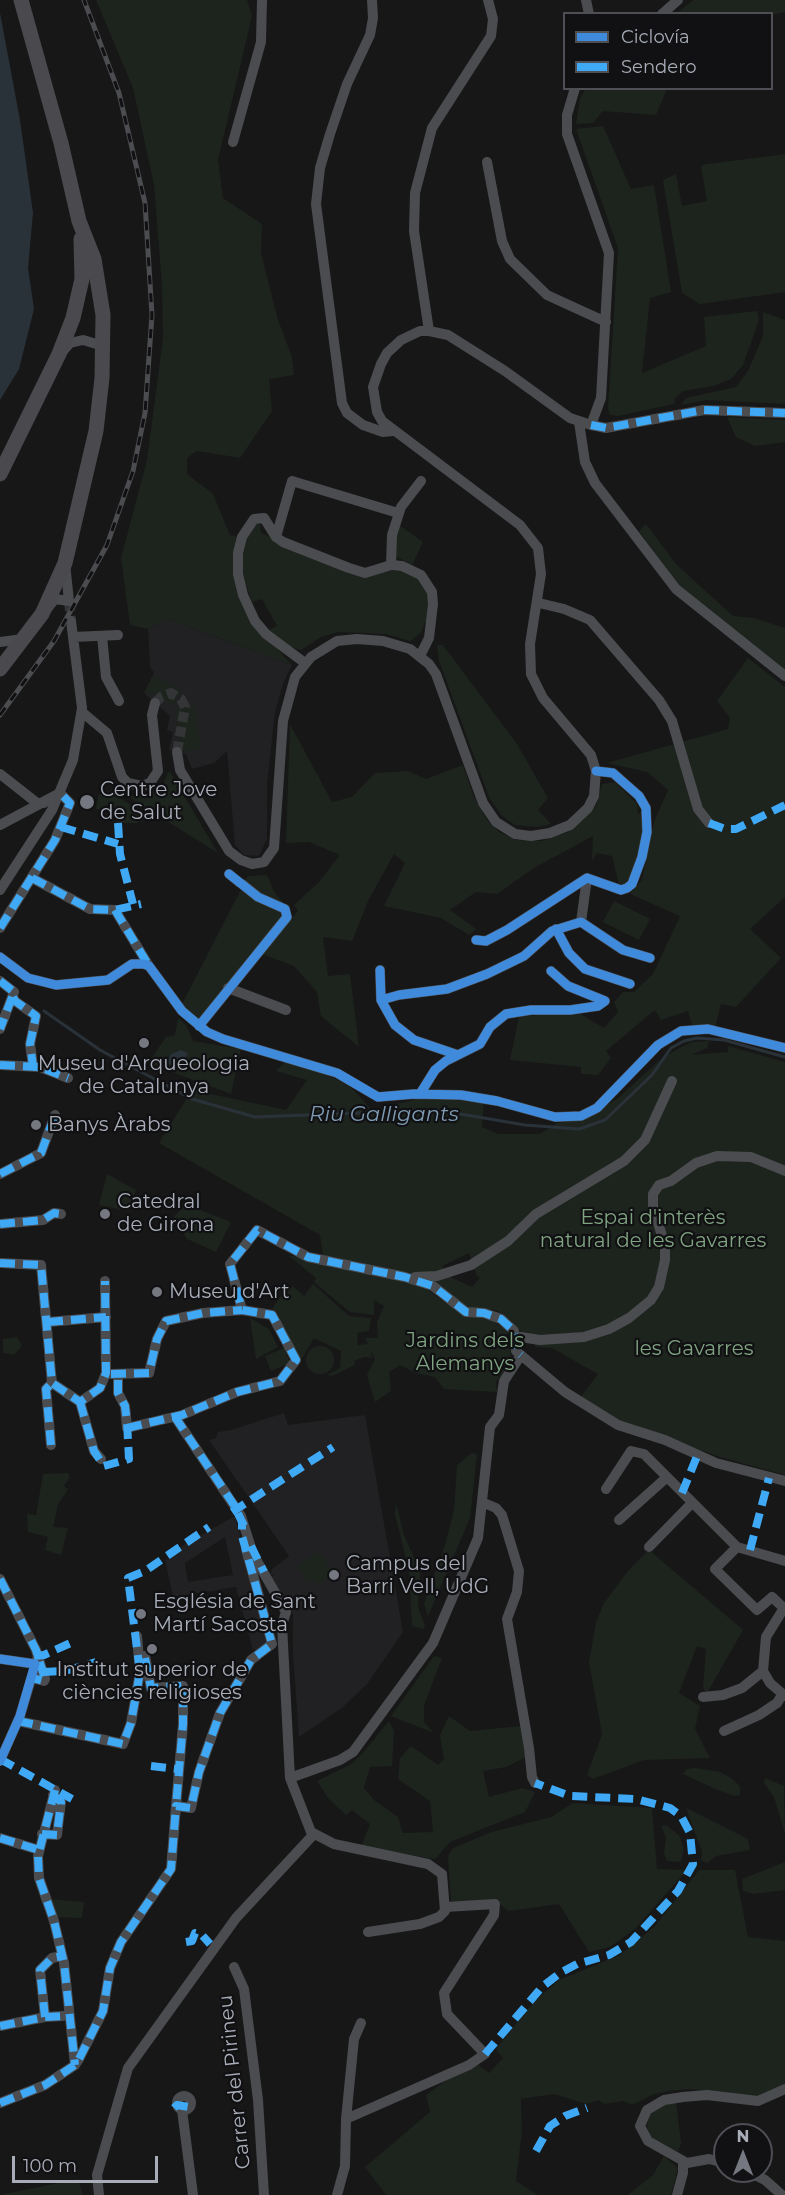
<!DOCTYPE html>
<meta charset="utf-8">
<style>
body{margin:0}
#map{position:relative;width:785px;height:2195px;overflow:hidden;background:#171717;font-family:Montserrat,sans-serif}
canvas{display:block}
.legend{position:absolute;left:563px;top:12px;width:210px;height:78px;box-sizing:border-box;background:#111113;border:2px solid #4d4f55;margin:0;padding:8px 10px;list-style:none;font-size:18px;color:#a8adb8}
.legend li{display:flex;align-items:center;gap:12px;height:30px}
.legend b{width:30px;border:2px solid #4d4f55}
.north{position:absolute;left:713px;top:2123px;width:60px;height:60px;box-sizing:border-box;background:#111113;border:2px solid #4d4f55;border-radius:50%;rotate:0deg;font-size:16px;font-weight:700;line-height:24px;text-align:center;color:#a8adb8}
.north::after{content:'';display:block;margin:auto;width:21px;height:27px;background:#757880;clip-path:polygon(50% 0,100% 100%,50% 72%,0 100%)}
.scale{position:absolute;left:12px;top:2156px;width:146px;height:27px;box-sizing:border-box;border:3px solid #a8adb8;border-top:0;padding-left:8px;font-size:18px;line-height:21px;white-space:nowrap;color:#a8adb8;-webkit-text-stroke:4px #111113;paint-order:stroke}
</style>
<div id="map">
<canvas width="785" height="2195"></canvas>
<ul class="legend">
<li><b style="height:8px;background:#408adc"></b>Ciclovía</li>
<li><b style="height:8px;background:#3fa9f5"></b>Sendero</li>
</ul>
<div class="north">N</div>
<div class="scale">100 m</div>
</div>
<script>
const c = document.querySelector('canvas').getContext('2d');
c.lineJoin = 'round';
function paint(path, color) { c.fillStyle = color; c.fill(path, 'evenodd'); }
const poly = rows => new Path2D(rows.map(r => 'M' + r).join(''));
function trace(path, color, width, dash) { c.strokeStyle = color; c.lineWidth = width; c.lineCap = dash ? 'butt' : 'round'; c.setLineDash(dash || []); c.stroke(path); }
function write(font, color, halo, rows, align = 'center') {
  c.font = font + ' Montserrat,sans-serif'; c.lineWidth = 4.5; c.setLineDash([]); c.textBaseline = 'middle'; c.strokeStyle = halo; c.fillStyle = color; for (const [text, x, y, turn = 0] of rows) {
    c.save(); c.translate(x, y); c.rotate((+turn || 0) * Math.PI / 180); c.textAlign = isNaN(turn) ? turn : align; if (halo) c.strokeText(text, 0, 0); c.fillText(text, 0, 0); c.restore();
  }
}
paint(poly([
 [167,619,292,665,284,681,275,712,267,784,267,839,259,856,244,855,235,845,227,751,214,763,192,769,186,754,169,750,173,732,167,730,170,716,144,693,154,672,150,667,148,629],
 [284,1413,288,1425,365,1415,403,1632,367,1684,343,1707,299,1737,293,1655,293,1614,271,1577,274,1575,270,1574,272,1569,289,1556,209,1440,216,1438,218,1432,231,1430],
 [235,1516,268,1643,267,1647,253,1650,236,1587,173,1597,165,1560,172,1558,171,1554,178,1548],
 [225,1537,233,1575,188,1582,185,1563]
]), '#212123');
paint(poly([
 [96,0,247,0,252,16,218,160,223,198,262,224,261,253,278,320,292,357,294,375,269,379,272,411,240,458,197,451,187,458,187,474,213,494,230,535,238,537,249,618,292,665,167,619,148,629,130,625,121,558,147,460,163,338,162,284,154,185,133,88],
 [693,0,785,0,785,12,772,15,677,13],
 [586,88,667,88,667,89,656,115,603,111,593,123,576,124,580,98],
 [603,126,631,189,654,185,671,292,650,298,642,373,706,346,704,317,757,311,759,320,743,365,731,379,713,386,683,391,675,398,674,404,618,416,610,415,608,409,618,248,576,129],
 [785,154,785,292,700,304,682,293,663,180,676,174,682,206,707,201,701,165],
 [763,312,785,320,785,404,707,400,681,405,686,398,736,387,748,371,763,336],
 [727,417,785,420,785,442,755,446,736,437],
 [256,523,260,524,261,533,349,571,403,571,420,579,429,594,427,622,425,622,421,633,410,641,386,634,338,632,321,637,301,650,284,645,268,630,277,626,262,599,252,602,242,572,243,545],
 [646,524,676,564,733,616,754,618,785,628,785,670,691,597,676,582,639,531],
 [399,525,423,542,412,565,395,556,393,549],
 [437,645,443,645,517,744,548,798,538,810,551,824,536,827,515,825,501,815,489,797,439,661],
 [748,658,785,687,785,897,750,929,781,958,736,1007,721,1004,715,1028,692,1025,688,1011,661,1020,655,1010,606,1051,611,1058,598,1075,581,1074,581,1067,510,1060,519,1016,579,1013,604,1028,618,1012,614,1002,623,992,634,992,653,974,680,916,630,894,642,880,654,822,668,790,647,772,607,763,728,729,730,718,717,701],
 [153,676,182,689,174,705,145,691],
 [195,705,201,749,182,752,175,708],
 [290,724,332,802,352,797,375,773,408,771,426,779,463,765,474,797,487,820,499,832,516,840,542,841,568,832,596,806,602,784,615,782,637,804,638,814,641,812,644,815,641,842,630,882,619,885,612,856,597,853,592,861,593,836,534,868,497,894,476,892,450,910,476,929,469,935,441,918,384,906,405,863,394,854,368,901,352,941,323,937,328,976,350,974,359,1047,321,1016,317,992,294,966,259,953,298,911,294,905,318,883,340,855,309,842,286,843],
 [168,772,170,772,218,853,127,796,142,796,153,792,163,785],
 [99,794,116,796,146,814,145,819,136,823,119,823,116,826,116,812,96,809],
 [267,875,275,893,290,910,198,1022,182,1004,248,876],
 [614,901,650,919,639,940,603,922],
 [178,1018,186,1025,193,1041,241,1049,231,1094,148,1063,166,1037,175,1035],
 [709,1041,707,1048,691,1055,728,1052,728,1046,785,1062,785,1475,717,1456,619,1422,579,1399,598,1374,552,1348,536,1347,509,1319,496,1310,468,1307,425,1288,462,1314,483,1316,506,1329,512,1362,496,1382,497,1392,444,1389,435,1377,416,1373,400,1365,389,1372,391,1391,375,1402,367,1375,375,1359,371,1351,372,1358,364,1357,354,1361,355,1365,332,1376,327,1375,340,1368,341,1351,314,1338,300,1362,272,1310,279,1298,293,1286,304,1296,313,1284,349,1316,371,1318,369,1331,357,1333,358,1345,368,1344,365,1338,378,1338,377,1322,384,1306,374,1300,374,1315,350,1312,314,1282,316,1278,288,1255,324,1263,320,1235,159,1143,192,1090,286,1110,307,1080,276,1071,288,1059,348,1084,372,1110,422,1098,484,1101,482,1127,498,1134,540,1134,557,1123,585,1117,605,1106,618,1098,661,1059,681,1047,692,1042],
 [469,1253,477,1276,480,1278,472,1287,452,1278,442,1266],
 [107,1174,136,1190,128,1211,99,1205],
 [185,1204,231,1222,216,1252,187,1239,174,1217],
 [250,1318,269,1329,278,1347,256,1359],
 [17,1337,22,1346,14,1355,3,1353,3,1339],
 '306 1360a14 14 0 1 1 28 0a14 14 0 1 1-28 0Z',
 [284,1348,290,1363,271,1371,265,1356],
 [472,1453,477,1454,470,1518,428,1616,424,1604,445,1545,454,1510,457,1465],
 [68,1473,70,1477,64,1486,68,1489,58,1505,53,1527,68,1528,61,1555,45,1550,48,1537,28,1532,27,1514,36,1515,43,1474],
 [396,1503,404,1535,420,1571,418,1607,425,1626,423,1629,412,1626,409,1571,395,1514],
 [649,1550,743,1630,707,1693,703,1688,706,1649,697,1646,679,1693,700,1706,695,1729,710,1758,644,1760,593,1779,587,1775,602,1734,589,1662,596,1622,604,1603,628,1571],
 [319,1551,334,1574,317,1585,314,1580,308,1583,297,1566],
 [434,1656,442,1658,424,1706,424,1722,434,1733,391,1716],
 [449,1716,470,1731,521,1726,526,1757,506,1767,483,1771,489,1797,522,1788,535,1792,525,1812,450,1842,435,1859,361,1847,370,1824,352,1810,346,1815,328,1798,317,1781,350,1765,362,1754,389,1721,394,1731,392,1766,370,1767,364,1788,374,1800,398,1817,403,1833,433,1832,430,1801,398,1779,400,1758,411,1746,438,1765,444,1759,440,1735],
 [696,1768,720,1772,731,1778,740,1786,740,1795,734,1796,713,1788,683,1774,687,1769],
 [765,1778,784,1786,785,1834,774,1797,764,1783],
 [573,1803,652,1808,657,1869,687,1870,636,1928,610,1947,589,1952,559,1904,508,1911,497,1901,451,1901,448,1856,453,1848,492,1832,551,1817],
 [686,1808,748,1839,750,1850,716,1856,707,1863,701,1860,702,1852],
 [666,1825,679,1835,684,1848,681,1862,667,1861,664,1854,666,1837,661,1826],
 [785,1862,785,1890,753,1894,743,1891,742,1879],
 [699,1870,735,1870,748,1937,785,1941,785,2084,758,2096,688,2089,669,2091,654,2094,632,2105,623,2101,604,2104,599,2100,586,2104,554,2094,521,2099,522,2131,516,2181,538,2195,386,2195,365,2167,430,2112,426,2095,462,2069,478,2065,489,2073,503,2058,496,2050,498,2046,534,2002,559,1980,620,1955,654,1927],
 [48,1899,84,1902,82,1918,55,1917],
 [676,2102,681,2143,678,2152,654,2139,649,2134,647,2125,650,2114,660,2106],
 [664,2156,678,2168,671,2195,628,2195,653,2175],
 [78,2179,83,2195,0,2195]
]), '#1d241e');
paint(poly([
 [0,13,20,120,33,213,28,268,34,309,19,369,0,400],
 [181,1050,188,1053,180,1069,167,1063,171,1054]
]), '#2a3239');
trace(poly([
 [44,1011,100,1050,192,1099,255,1117,437,1110,525,1125,579,1129,605,1120,652,1075,671,1048,684,1041,697,1038,724,1040,785,1057]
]), '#2a3239', 3);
trace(poly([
 [69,601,71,621],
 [155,703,161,697,171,693,181,699,185,707,177,752]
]), '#343537', 10, [10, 5]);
trace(poly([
 [372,0,373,18,370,35,347,84,330,134,320,168,316,204,342,403,347,413,363,425,383,432,393,431],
 [586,0,589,14],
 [662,14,678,0],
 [575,88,567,115,567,134,609,253,601,398,591,425],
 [233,142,261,42,262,0],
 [487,162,502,241,510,259,547,295,606,322],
 [429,331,414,231,415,193,432,128,491,36,493,19,488,0],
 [63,351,70,343,83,340,103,346],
 [579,422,585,462,595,483,676,589,785,676],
 [276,537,292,481,398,513],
 [391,565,392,535,401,507,421,481],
 [539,603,564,609,590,620,659,700,672,721,698,809,709,823],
 [47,609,55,599,69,601,65,563],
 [102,636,106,677,119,701],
 [73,637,118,635],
 [0,642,23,639],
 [305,663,266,634,255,621,243,595,238,574,238,553,242,537,254,519,264,518,276,537,283,542,349,568,365,573,391,565,402,566,421,575,432,592,433,604,429,638,420,656],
 [82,712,107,733,122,777,128,783,142,786,150,783,158,771,152,715,155,703],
 [177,752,180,770,229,851,241,860,252,864,264,862,274,848,283,721,295,677,311,657,337,641,357,639,383,641,410,649,429,664,436,674,483,803,496,822,515,834,531,836,550,833,570,825,588,808,594,796,596,771,591,755,543,698,531,674,530,644,541,574,538,548,520,525,382,421,377,412,373,387,381,364,387,353,401,340,420,331,429,331,448,335,505,371,570,418,591,425,606,428,704,410,785,413],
 [0,774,37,803,44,803],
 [0,825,60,793],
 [229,874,240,883],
 [32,878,90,909,115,910,149,966],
 [587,878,621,890,627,888,632,884,642,857,647,832,646,808,639,796,613,773,596,771],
 [0,890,52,810,73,760,82,708,71,621],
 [581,922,623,950,650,958],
 [581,922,587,878],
 [0,928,55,840,70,803,60,793],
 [556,929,569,953,585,969,630,984],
 [476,940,486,941,507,930,587,878],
 [0,957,28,978,56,985,108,980,132,964,144,964,149,966,182,1011,207,1032,223,1039,337,1073,378,1097,414,1094,461,1095,497,1101,555,1117,581,1116,597,1108,658,1045,681,1031,708,1029,785,1048],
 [380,970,381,1000,395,1025,414,1040,458,1055],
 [0,981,14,992,0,1029],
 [228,988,286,1010],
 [13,997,15,1001,36,1016,30,1044,33,1066],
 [381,1000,399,995,447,989,487,974,524,956,552,931,581,922],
 [199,1026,287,917,285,909,258,897,242,884],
 [0,1065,40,1067,68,1078],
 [420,1094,435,1070,446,1061,480,1044,490,1027,506,1014,531,1010,570,1010,598,1006,605,1001,568,986,551,971],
 [0,1174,41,1153,55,1115],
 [0,1224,43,1220,54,1213,61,1214],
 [0,1263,41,1265,52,1383,80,1402,100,1388,106,1373,105,1281],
 [415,1277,437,1276,471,1265,508,1241,536,1214,624,1161,645,1140,672,1081],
 [48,1322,106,1317],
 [514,1336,540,1340,584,1337,609,1329,629,1318,651,1300,659,1287,665,1260,665,1245,653,1207,653,1194,659,1185,671,1181,696,1163,717,1156,751,1157,785,1171],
 [111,1374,149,1373,157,1339,166,1321,203,1313,242,1310],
 [118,1376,118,1393,125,1406,127,1428,182,1415,237,1392,280,1381,296,1360,272,1315,242,1310,230,1264,257,1230,308,1257,405,1277,433,1286,466,1312,484,1313,501,1319,514,1331,516,1351,565,1392,618,1425,665,1440,716,1463,785,1481],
 [80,1402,94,1451,101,1459],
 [175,1417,241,1516,253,1554,286,1612,282,1625,290,1778,311,1832,334,1844,428,1864,442,1874,445,1911,439,1917,420,1924,368,1932],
 [51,1445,46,1389,52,1383],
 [606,1489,631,1451,644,1454,737,1547,785,1561],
 [484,1503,496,1508,502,1515,519,1571,517,1592,507,1619,529,1748,532,1777,535,1783],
 [619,1520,666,1478],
 [649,1547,692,1503],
 [737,1547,715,1569,757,1610,772,1597,785,1609],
 [0,1579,36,1650,45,1679,44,1681,32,1678],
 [784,1608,766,1637,763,1671,770,1683,785,1696],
 [145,1656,151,1688,183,1686,183,1724,176,1806],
 [0,1659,35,1664],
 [703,1697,723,1695,742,1688,763,1671],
 [18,1721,123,1744,131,1723,140,1672,137,1636],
 [724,1731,759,1715,777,1703,782,1695],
 [0,1761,20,1716,38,1656],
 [290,1778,340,1760,353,1752,433,1643,478,1538,490,1427,499,1415,504,1381,521,1355],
 [55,1790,38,1856,39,1878,54,1921,64,1963,75,2065],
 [42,1834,57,1835,61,1802,53,1795],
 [0,1838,39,1850],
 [234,1967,244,1989,258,2100,264,2195],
 [45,2017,40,1970,52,1958,62,1956],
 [361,2023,354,2039,346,2119,469,2065,485,2054,447,2014,444,1993,494,1915,495,1904,445,1907],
 [0,2026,45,2017,63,2016],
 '177 2103a7 7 0 1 1 14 0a7 7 0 1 1-14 0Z',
 [0,2103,45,2085,75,2065,79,2059,103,2011,110,1968,121,1942,171,1869,176,1806,191,1808,199,1772,220,1713,251,1660,272,1644,246,1549],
 [182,2110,193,2195],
 [725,2163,709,2159,687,2163,648,2141,640,2126,647,2110,664,2100,683,2097,707,2095,758,2101,785,2089],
 [747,2171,765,2180,782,2195],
 [99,2195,97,2175,128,2068,236,1918,314,1834],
 [337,2195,345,2166,346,2119],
 [677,2195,683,2173,683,2161]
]), '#4b4c50', 10);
trace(poly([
 [0,474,59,354,73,318,82,279,81,239],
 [0,669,42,614,65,563,96,431,102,378,103,315,94,259,79,221,61,143,21,0]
]), '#4a4a4e', 15);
const rail = poly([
 [0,715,54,641,107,545,133,471,145,413,152,315,145,203,119,93,84,0]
]);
trace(rail, '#4b4c4f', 5);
trace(rail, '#111113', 3, [9]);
trace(poly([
 [591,425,606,428,704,410,785,413],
 [118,823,120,854,133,904],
 [709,823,725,829,736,829,785,805],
 [61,827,118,844],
 [32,878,90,909,115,910,141,904],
 [115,910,149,966],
 [0,928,55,840,70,803,60,793],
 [0,981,14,992,0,1029],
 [13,997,15,1001,36,1016,30,1044,33,1066],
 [0,1065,40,1067,68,1078],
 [0,1174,41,1153,55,1115],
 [0,1224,43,1220,54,1213,61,1214],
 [0,1263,41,1265,52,1383,80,1402,100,1388,106,1373,105,1281],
 [48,1322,106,1317],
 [111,1374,149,1373,157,1339,166,1321,203,1313,242,1310],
 [80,1402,94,1451,104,1466,129,1459,127,1422,125,1406,118,1393,118,1376],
 [175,1417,234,1505,244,1526],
 [127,1428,182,1415,237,1392,280,1381,296,1360,272,1315,242,1310,230,1264,257,1230,308,1257,405,1277,433,1286,466,1312,484,1313,501,1319,514,1331,516,1351,521,1355],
 [51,1445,46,1389,52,1383],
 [682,1493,698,1454],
 [232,1512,333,1447],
 [251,1546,264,1572],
 [750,1550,769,1478],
 [0,1579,36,1650,45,1679,44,1681,32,1678],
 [34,1656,44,1655,75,1641],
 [145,1658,151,1688,183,1686,183,1724,176,1806],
 [43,1672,65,1671,96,1662],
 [18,1721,123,1744,131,1723,140,1672,128,1578,145,1571,209,1527],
 [0,1759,72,1799],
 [151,1766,177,1769],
 [55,1790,38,1856,39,1878,54,1921,64,1963,75,2065],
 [42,1834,57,1835,61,1802,53,1795],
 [0,1838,39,1850],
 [186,1942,192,1941,195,1933,202,1935,210,1944],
 [45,2017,40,1970,52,1958,62,1956],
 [0,2026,45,2017,63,2016],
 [485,2054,542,1987,560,1973,577,1964,609,1955,631,1942,678,1891,693,1864,690,1833,681,1816,670,1808,636,1799,570,1796,535,1783],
 [0,2103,45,2085,75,2065,79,2059,103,2011,110,1968,121,1942,171,1869,176,1806,191,1808,199,1772,220,1713,251,1660,272,1644,242,1536,242,1522],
 [174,2108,177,2105,195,2108],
 [536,2151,550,2126,565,2116,587,2108]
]), '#3fa9f5', 8, [15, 8]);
trace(poly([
 [587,878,621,890,627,888,632,884,642,857,647,832,646,808,639,796,613,773,596,771],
 [581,922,623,950,650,958],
 [556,929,569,953,585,969,630,984],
 [476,940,486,941,507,930,587,878],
 [0,957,28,978,56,985,108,980,132,964,144,964,149,966,182,1011,207,1032,223,1039,337,1073,378,1097,414,1094,461,1095,497,1101,555,1117,581,1116,597,1108,658,1045,681,1031,708,1029,785,1048],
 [380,970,381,1000,395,1025,414,1040,458,1055],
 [381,1000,399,995,447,989,487,974,524,956,552,931,581,922],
 [199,1026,287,917,285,909,258,897,229,874],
 [420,1094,435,1070,446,1061,480,1044,490,1027,506,1014,531,1010,570,1010,598,1006,605,1001,568,986,551,971],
 [0,1659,35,1664,20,1716,0,1761]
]), '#408adc', 9);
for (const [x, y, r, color] of [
 [87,802,8,"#757880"],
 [144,1043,6,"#757880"],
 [36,1125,6,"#757880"],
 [105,1214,6,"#757880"],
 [157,1292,6,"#757880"],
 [334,1575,6,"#757880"],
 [141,1614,6,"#757880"],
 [152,1649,6,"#757880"]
]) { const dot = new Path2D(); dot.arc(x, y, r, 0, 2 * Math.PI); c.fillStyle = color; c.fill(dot); trace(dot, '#111113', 2); }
write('20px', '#a8adb8', '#111113', [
 ["Centre Jove",100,790],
 ["de Salut",100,813],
 ["Museu d'Arqueologia",144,1064,"center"],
 ["de Catalunya",144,1087,"center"],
 ["Banys Àrabs",48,1125],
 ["Catedral",117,1202],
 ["de Girona",117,1225],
 ["Museu d'Art",169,1292],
 ["Campus del",346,1564],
 ["Barri Vell, UdG",346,1587],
 ["Església de Sant",153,1602],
 ["Martí Sacosta",153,1625],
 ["Institut superior de",152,1670,"center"],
 ["ciències religioses",152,1693,"center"]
], 'left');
write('20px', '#7fa381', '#111113', [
 ["Espai d'interès",653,1218],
 ["natural de les Gavarres",653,1241],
 ["Jardins dels",465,1341],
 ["Alemanys",465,1364],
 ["les Gavarres",694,1349]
]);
write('20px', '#a8adb8', '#111113', [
 ["Carrer del Pirineu",235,2082,-96]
]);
write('italic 21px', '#7f9bb3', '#111113', [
 ["Riu Galligants",384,1115]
]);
</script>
